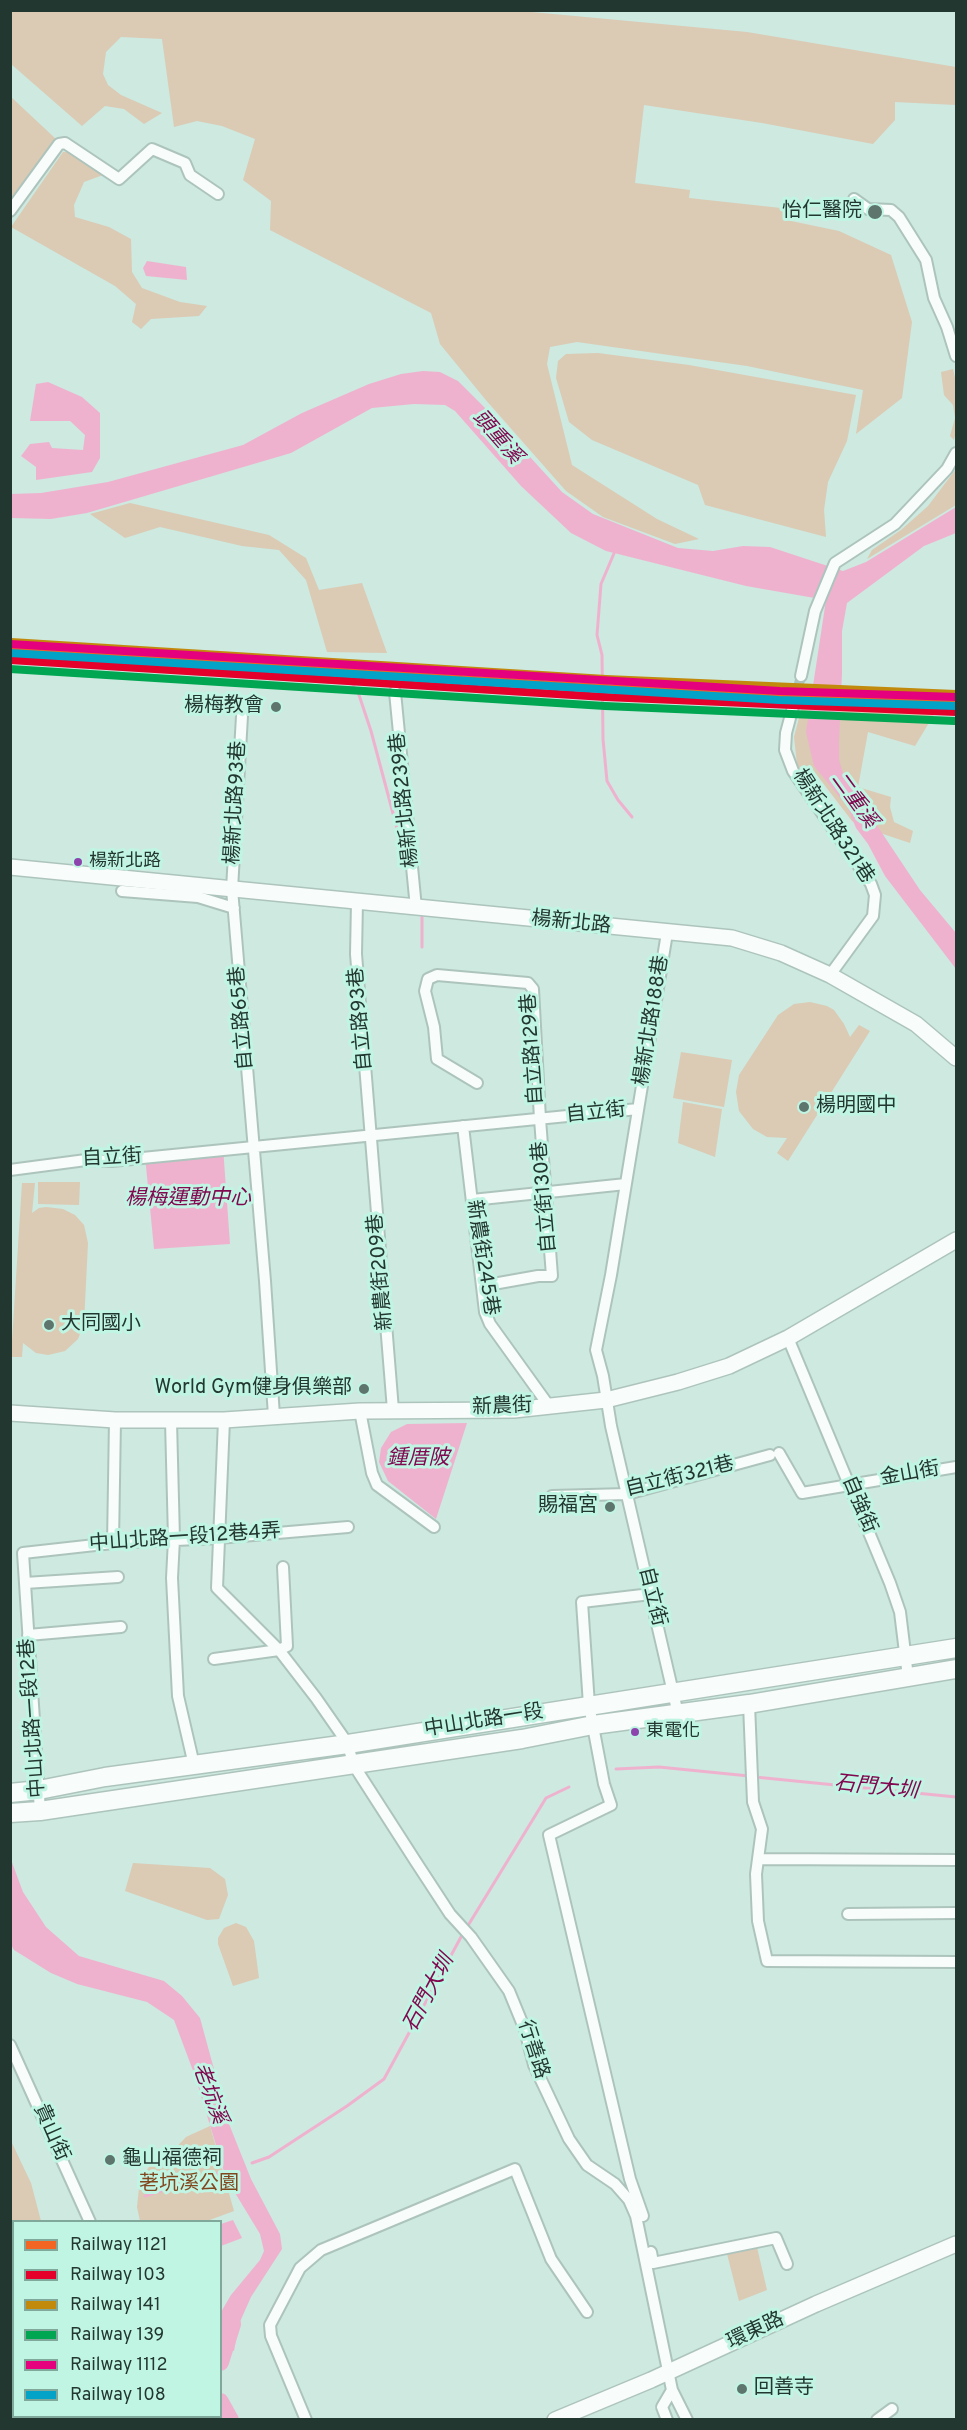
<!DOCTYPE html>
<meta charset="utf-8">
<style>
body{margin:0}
#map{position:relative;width:967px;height:2430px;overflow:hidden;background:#cde9e0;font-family:Overpass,sans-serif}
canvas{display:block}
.frame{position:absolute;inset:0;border:12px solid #223730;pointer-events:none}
.legend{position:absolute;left:12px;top:2220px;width:210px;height:198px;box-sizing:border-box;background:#c1f5e3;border:2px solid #81a99b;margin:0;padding:8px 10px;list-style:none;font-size:18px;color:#223730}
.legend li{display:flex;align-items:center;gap:12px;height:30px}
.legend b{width:30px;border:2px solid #81a99b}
</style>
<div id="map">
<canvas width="967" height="2430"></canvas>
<div class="frame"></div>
<ul class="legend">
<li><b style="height:8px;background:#f26522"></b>Railway 1121</li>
<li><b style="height:8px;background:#e4002b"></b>Railway 103</li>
<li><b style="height:8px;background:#c28a0c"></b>Railway 141</li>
<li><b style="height:8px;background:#00a651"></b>Railway 139</li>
<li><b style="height:8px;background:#e5007d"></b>Railway 1112</li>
<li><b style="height:8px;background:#02a3c6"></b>Railway 108</li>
</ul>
</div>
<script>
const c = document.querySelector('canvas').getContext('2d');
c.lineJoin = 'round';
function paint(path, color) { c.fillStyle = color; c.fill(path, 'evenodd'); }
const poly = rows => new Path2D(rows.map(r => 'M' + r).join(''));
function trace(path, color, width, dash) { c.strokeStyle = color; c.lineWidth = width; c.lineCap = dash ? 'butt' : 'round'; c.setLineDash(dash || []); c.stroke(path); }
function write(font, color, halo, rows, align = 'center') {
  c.font = font + ' Overpass,"Noto Sans TC",sans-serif'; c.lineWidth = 6; c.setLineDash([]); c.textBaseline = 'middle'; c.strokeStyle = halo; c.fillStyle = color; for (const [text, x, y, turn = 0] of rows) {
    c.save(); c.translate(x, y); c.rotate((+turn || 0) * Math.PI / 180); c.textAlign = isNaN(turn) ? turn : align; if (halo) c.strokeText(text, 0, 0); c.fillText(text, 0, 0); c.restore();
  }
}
paint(poly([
 [10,11,521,11,747,32,956,67,956,105,895,102,895,120,873,144,762,123,644,105,635,183,690,190,689,198,790,209,791,221,839,231,891,255,912,322,902,398,856,434,863,390,747,366,577,342,550,347,547,364,572,465,657,519,699,539,675,544,603,517,566,491,485,399,440,344,431,313,270,230,271,201,243,180,255,139,222,126,197,121,174,127,162,39,121,37,106,52,103,74,108,85,121,95,162,113,144,124,124,109,105,106,82,126,11,64],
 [10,96,57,140,11,198,10,198],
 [63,152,69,152,103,175,84,182,74,205,75,217,109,227,131,239,132,272,142,288,180,302,207,306,199,316,151,319,141,329,132,322,136,304,115,286,11,227],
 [598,353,689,365,856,395,847,441,828,482,824,510,826,537,705,505,698,485,592,440,569,422,556,378,558,361,566,354],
 [953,369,956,382,956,432,954,440,950,436,955,418,953,405,944,395,941,372],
 [956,469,956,505,867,559,872,550,901,530,928,506],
 [130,503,269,535,306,558,319,590,362,583,387,653,327,652,306,580,279,550,242,546,160,527,125,538,90,514],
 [803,703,936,711,915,746,868,732,858,787,891,797,890,807,894,822,913,831,910,843,862,827,852,821,813,770,804,776,797,764,794,737],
 [810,1002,827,1006,834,1010,844,1024,850,1037,859,1025,870,1031,788,1161,777,1153,787,1138,767,1137,753,1129,739,1111,736,1092,739,1075,778,1015,794,1004],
 [681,1052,732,1060,724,1107,673,1098],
 [683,1102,722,1109,715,1157,678,1143],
 [38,1182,80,1182,79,1205,38,1204],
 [22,1183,35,1183,32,1213,39,1208,46,1207,63,1209,75,1215,84,1225,88,1243,84,1323,78,1339,65,1351,48,1355,36,1353,23,1343,22,1357,11,1357],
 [133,1863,210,1868,225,1879,228,1895,219,1919,207,1920,125,1891],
 [236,1923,246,1927,254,1941,259,1978,233,1986,218,1944,218,1938,224,1928],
 [210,2126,234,2211,207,2221,140,2221,137,2207,140,2179,152,2163,169,2155,186,2137],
 [11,2141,31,2183,41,2221,14,2222,13,2364,10,2362],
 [756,2243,767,2290,739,2301,726,2250]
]), '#dbcab4');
paint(poly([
 [147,261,186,267,187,280,146,276,143,268],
 [423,371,440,372,458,381,488,411,562,492,593,514,678,548,713,551,743,546,770,547,843,571,866,562,956,507,956,533,924,546,847,603,842,631,842,674,839,740,839,760,844,776,920,890,956,933,956,969,885,876,868,844,856,828,847,806,814,766,806,732,826,600,746,586,606,551,571,533,521,486,455,411,445,405,414,404,372,408,291,453,87,513,51,519,11,518,10,494,41,493,108,482,243,445,302,413,369,384,401,374],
 [48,382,82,397,100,413,100,458,92,472,36,480,36,467,21,456,30,444,49,442,52,448,83,450,85,435,70,421,30,421,36,384],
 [223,1147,230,1244,154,1249,145,1156],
 [467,1423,436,1519,388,1481,379,1462,381,1448,391,1432,407,1424],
 [10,1857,23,1892,46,1927,79,1956,164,1981,182,1996,200,2018,229,2124,251,2179,280,2234,282,2249,251,2297,239,2324,234,2351,221,2346,221,2312,231,2295,260,2260,264,2251,260,2234,226,2178,195,2076,174,2020,147,2002,77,1984,51,1973,14,1950,10,1943],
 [233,2220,242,2238,221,2246,221,2224]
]), '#efb2ce');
trace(poly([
 [615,551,601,584,597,635,602,655,603,739,607,781,618,800,632,817],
 [347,675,359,695,371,731,402,847,401,865],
 [422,947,422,917],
 [616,1769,659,1767,749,1776],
 [755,1777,956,1797],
 [252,2163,269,2157,347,2106,384,2079,461,1937,546,1798,569,1787],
 [145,2196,222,2172]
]), '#efb2ce', 3);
trace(poly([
 [220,2362,232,2324],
 [220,2402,230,2420]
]), '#efb2ce', 18);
trace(poly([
 [794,703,801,676]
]), '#abc5bd', 10, [10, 5]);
const street = poly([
 [854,199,868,209,891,210,899,217,926,260,934,298,947,327,956,356],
 [10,211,59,144,65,143,119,179,152,149,185,163,190,175,218,194],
 [801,676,815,611,835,563,895,524,947,469,956,453],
 [395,692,416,908],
 [794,703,786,733,785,750,793,771,871,884,875,895,873,916,830,975],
 [242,716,232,889,265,1281,274,1416],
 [122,891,198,897,234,908],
 [357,902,356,954,393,1410],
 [667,933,611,1275,596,1350,603,1376,611,1426,678,1714],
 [477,1083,437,1059,434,1027,425,991,428,979,437,975,528,983,533,989,540,1119,552,1276,538,1276,482,1286],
 [463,1126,485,1312,490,1324,549,1406],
 [10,1170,86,1160,112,1161,638,1109],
 [472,1200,626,1184],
 [788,1338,890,1583,900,1612,908,1677],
 [360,1411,372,1473,377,1485,434,1527],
 [224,1420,217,1588,279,1650,316,1698,348,1744,353,1764,416,1862,450,1914,471,1937,509,1991,525,2030,534,2065,569,2139,587,2165,615,2184,629,2200,636,2216,672,2390,687,2420],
 [171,1421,174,1539,172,1578,178,1696,194,1765],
 [779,1453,802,1493,956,1467],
 [552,1496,627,1494,770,1455],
 [113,1543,115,1420],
 [25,1583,118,1577],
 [28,1635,121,1627],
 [214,1659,279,1650,287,1646,283,1567],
 [749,1704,753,1802,762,1829,756,1874,758,1921,767,1961,956,1962],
 [40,1811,23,1553,113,1543,218,1538,348,1527],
 [758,1859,956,1860],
 [848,1914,956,1913],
 [10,2045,90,2222],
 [643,2216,630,2179,549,1835,611,1805,604,1784,589,1705,582,1602,651,1594],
 [651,2252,653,2263,776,2238,787,2264],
 [178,2416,179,2420],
 [306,2420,271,2336,270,2325,300,2268,321,2250,515,2169,551,2259,587,2312],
 [667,2420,662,2407,672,2390],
 [877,2420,892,2409]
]);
const secondary = poly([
 [10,867,732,938,781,953,830,975,916,1024,956,1058],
 [10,1413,115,1420,224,1420,360,1411,514,1410,606,1400,678,1382,729,1366,788,1338,956,1240],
 [555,2420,651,2380,816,2304,956,2244]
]);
const primary = poly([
 [10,1793,39,1790,105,1777,348,1744,956,1648],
 [10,1813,40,1811,522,1739,593,1725,749,1704,956,1669]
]);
trace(street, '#adc4bd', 14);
trace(secondary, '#adc4bd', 18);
trace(primary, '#adc4bd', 21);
trace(street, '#f8fcfa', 10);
trace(secondary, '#f8fcfa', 15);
trace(primary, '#f8fcfa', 18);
trace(poly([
 [10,651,606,688,956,703]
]), '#f26522', 8);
trace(poly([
 [10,660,605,697,956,712]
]), '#e4002b', 8);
trace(poly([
 [11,642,606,679,956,694]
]), '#c28a0c', 8);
trace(poly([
 [10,669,605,706,955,721]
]), '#00a651', 8);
trace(poly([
 [10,644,780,691,956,697]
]), '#e5007d', 8);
trace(poly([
 [10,653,779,700,956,706]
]), '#02a3c6', 8);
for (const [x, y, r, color] of [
 [875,212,8,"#5e756e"],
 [276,707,6,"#5e756e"],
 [78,862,5,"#8e44ad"],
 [804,1107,6,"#5e756e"],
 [49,1325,6,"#5e756e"],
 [364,1389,6,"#5e756e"],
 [610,1507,6,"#5e756e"],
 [635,1732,5,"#8e44ad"],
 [110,2160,6,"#5e756e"],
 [742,2389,6,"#5e756e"]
]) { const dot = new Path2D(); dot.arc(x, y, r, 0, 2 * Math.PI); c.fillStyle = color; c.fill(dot); trace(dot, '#c1f5e3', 2); }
write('18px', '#223730', '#c1f5e3', [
 ["楊新北路",89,862],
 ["東電化",646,1732]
], 'left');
write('20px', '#223730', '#c1f5e3', [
 ["怡仁醫院",862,212],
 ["楊梅教會",264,707],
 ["楊明國中",816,1107,"left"],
 ["大同國小",61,1325,"left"],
 ["World Gym健身俱樂部",352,1389],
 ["賜福宮",598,1507],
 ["龜山福德祠",122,2160,"left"],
 ["回善寺",754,2389,"left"]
], 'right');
write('20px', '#223730', '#c1f5e3', [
 ["楊新北路239巷",406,800,-96],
 ["楊新北路93巷",237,803,-87],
 ["楊新北路321巷",832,827,57],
 ["楊新北路",571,924,6],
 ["自立路65巷",243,1018,-95],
 ["自立路93巷",362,1019,-95],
 ["楊新北路188巷",653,1021,-81],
 ["自立路129巷",534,1049,-94],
 ["自立街",596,1114,-6],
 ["自立街",112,1159,-3],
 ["自立街130巷",546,1197,-95],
 ["新農街245巷",481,1258,81],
 ["新農街209巷",382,1272,-95],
 ["新農街",502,1408,-2],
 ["金山街",910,1475,-10],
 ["自立街321巷",680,1478,-14],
 ["自強街",858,1505,67],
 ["中山北路一段12巷4弄",185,1539,-4],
 ["自立街",651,1597,76],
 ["中山北路一段12巷",34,1718,-94],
 ["中山北路一段",484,1722,-9],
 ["行善路",532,2050,72],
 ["貴山街",50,2133,66],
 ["環東路",756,2332,-25]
]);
write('20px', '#81471f', '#c1f5e3', [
 ["荖坑溪公園",189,2185]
]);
write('italic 21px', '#800950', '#c1f5e3', [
 ["頭重溪",496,438,49],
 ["二重溪",853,801,54],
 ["楊梅運動中心",188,1200],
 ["鍾厝陂",418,1460],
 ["石門大圳",876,1789,6],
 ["石門大圳",430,1994,-62],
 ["老坑溪",208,2094,70]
]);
</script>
